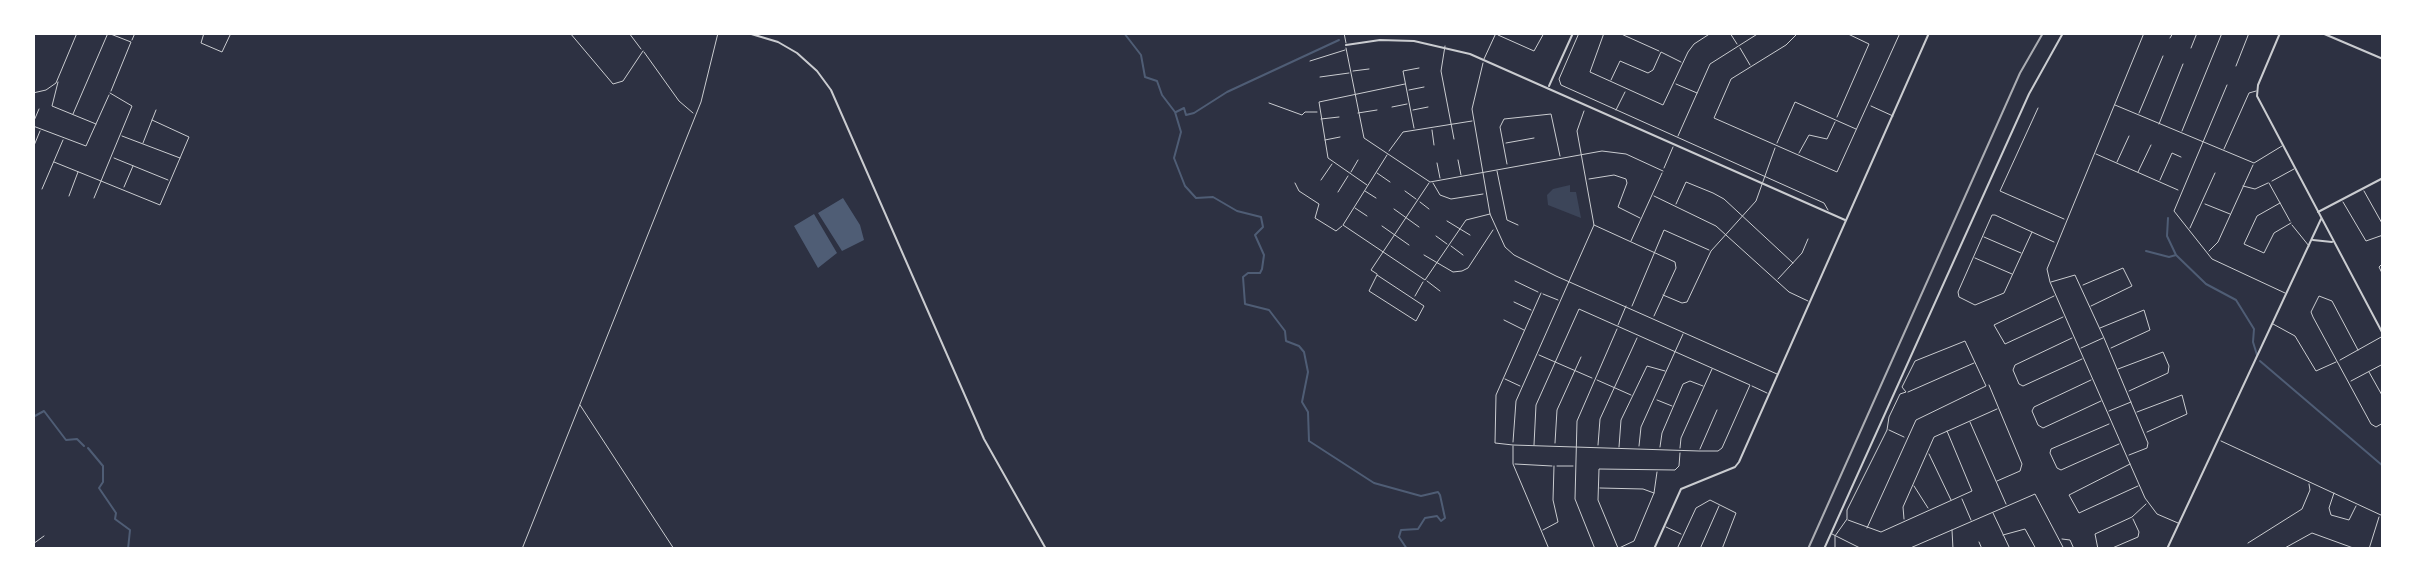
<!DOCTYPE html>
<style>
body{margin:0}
#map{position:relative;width:2416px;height:582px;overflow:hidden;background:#2d3142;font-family:Inter,sans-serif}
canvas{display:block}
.frame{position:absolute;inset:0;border:35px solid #fff;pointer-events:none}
</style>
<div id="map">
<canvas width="2416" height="582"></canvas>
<div class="frame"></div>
</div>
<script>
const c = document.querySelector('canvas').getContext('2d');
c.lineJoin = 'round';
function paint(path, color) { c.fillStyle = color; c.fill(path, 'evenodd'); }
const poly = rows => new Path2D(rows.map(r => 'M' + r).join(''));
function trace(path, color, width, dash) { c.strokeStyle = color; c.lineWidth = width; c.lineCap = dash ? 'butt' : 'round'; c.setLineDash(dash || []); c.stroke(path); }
paint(poly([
 [1570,185,1570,192,1576,192,1581,218,1548,205,1547,195,1553,189]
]), '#3c4559');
paint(poly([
 [843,198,860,225,864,240,842,251,818,213],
 [814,214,837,253,818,268,794,226]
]), '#4f5d75');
trace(poly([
 [1124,33,1141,55,1145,77,1157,81,1162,95,1175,112,1181,132,1174,158,1185,186,1196,198,1213,197,1237,211,1261,217,1263,227,1255,235,1264,255,1262,269,1260,273,1248,273,1243,277,1245,304,1269,310,1285,331,1286,341,1299,346,1304,352,1308,372,1302,402,1308,412,1309,441,1374,483,1421,496,1438,492,1440,495,1445,518,1441,521,1437,516,1425,518,1418,529,1401,530,1399,537,1407,549],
 [1176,112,1184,108,1186,115,1194,113,1227,92,1339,40],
 [2168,218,2167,236,2176,255,2206,284,2236,300,2254,329,2253,342,2257,355],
 [2146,251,2169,257,2176,255],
 [2260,361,2383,466],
 [33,417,44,411,66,440,77,439,84,446],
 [88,448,103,466,103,482,99,488,116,513,115,519,130,530,128,549]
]), '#4f5d75', 2);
trace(poly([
 [108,33,131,42,111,91],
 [204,33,201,43,222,52,231,33],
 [570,33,613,84,623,81,643,51],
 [629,33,641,49],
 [1344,33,1346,43],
 [1579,33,1559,79,1561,85,1824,203,1828,210],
 [1604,33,1590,72,1663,105,1688,52,1694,44,1711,33],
 [1619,33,1659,51],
 [1730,33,1737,44],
 [1798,33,1786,45,1731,79,1714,118,1837,172,1900,33],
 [2144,33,2047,269,2050,282,2145,498,2157,514,2178,523],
 [1498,35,1534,51,1544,33],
 [2170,38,2173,33],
 [132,40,135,33],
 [1445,46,1441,71,1454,139],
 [1346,48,1364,138,1430,182,1602,151,1626,154,1663,171],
 [1740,48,1750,65],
 [2191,48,2197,33],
 [644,52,679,101,693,113],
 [1484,59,1496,33],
 [1310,61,1345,50],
 [1483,63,1472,109,1490,214,1505,247,1514,255,1556,276,1777,374],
 [2236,66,2249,33],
 [1353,71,1369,69],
 [1320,77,1349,73],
 [1611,80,1620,61,1648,73,1653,70,1661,52,1681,62],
 [58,82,52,106,96,124],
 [1676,84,1697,93],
 [2227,85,2174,211,2212,259,2285,293],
 [1409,90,1424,87],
 [33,93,46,90,56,83,77,33],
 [110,93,132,106,101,181,160,205,189,137,152,120],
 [1269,103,1302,115,1305,112,1317,112],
 [2115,105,2254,163,2282,146],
 [1871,106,1893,116],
 [1392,107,1407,104],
 [2038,108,2000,191,2064,219],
 [1413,110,1428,107],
 [1616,110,1625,92],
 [1358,113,1377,110],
 [2139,113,2163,56],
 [73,114,108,33],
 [1837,117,1869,44,1846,33],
 [1321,119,1339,117],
 [33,123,39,109],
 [2159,124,2183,64],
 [33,126,86,146,109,95],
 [1414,128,1403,71,1419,68],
 [1432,130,1434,145],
 [2182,131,2222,33],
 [122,136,180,158],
 [1678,136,1710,64,1759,33],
 [1325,140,1340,137],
 [143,143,156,110],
 [1506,143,1534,138],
 [1777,143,1795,102,1856,129],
 [33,148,40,131],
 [2224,149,2249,93,2256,91],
 [1389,151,1403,132,1472,121],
 [1799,153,1809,135,1827,139,1835,122],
 [2096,154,2178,190],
 [1387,155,1343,225,1425,280,1466,220,1490,214],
 [114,158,168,180],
 [1458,160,1461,175],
 [54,162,101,181,94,198],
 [2117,162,2129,136],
 [1437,163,1440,178],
 [1507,164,1500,127,1504,119,1551,114,1560,156],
 [1664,168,1673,147],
 [1497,171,1507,220,1518,225],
 [1351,172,1358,160],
 [2138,172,2151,145],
 [1377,173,1390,182],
 [1589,179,1614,175,1626,179,1627,183,1618,207,1640,218],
 [1321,180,1332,164],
 [2160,180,2172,153,2181,157],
 [2272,181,2294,169],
 [1295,183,1299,191,1319,204,1315,218,1336,231,1342,226],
 [1433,183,1440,195,1451,199,1483,194],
 [2269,183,2290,221],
 [1367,185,1328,158,1319,102,1405,84],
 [2243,186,2255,189,2268,183],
 [124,187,133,166],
 [42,189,63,140],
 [1365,191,1376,198],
 [1405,191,1416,199],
 [2364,191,2383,225],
 [1338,192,1348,176],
 [69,196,78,172],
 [1654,196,1716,226,1789,292,1808,301],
 [1420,202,1429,209],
 [2343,202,2366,241,2383,235],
 [2280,203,2257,216,2244,244,2264,253,2274,233,2291,223],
 [1676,204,1686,182,1713,193,1724,199,1793,263],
 [2205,204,2230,214],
 [1355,208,1367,216],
 [1394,209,1419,227],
 [1447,221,1470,235],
 [1594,225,1675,262,1676,268,1654,316],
 [2292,225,2309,246],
 [1382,226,1409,245],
 [2190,228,2215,173],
 [2032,232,2004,293,1975,305,1959,297,1958,292,1992,215,1995,215,2032,232,2054,242],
 [1436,236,1447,244],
 [1984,237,2021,253],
 [1631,241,1662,173],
 [1451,246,1463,255],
 [2209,251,2218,242,2253,165],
 [1424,255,1453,272,1462,271,1468,268,1493,230],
 [1975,258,2012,274],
 [2383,263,2379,267,2383,275],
 [1377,274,1371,270,1429,183],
 [1377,275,1424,306,1416,321,1369,291,1377,275],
 [1778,279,1802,253,1808,239],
 [1427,281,1440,291],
 [1515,281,1538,292],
 [2051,282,2075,275,2104,338,2148,443,2147,448,2129,455],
 [2083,285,2123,268,2132,286,2091,306],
 [1543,294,1558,300],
 [1663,295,1682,303,1687,302,1711,251,1756,201,1775,148],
 [1415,296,1423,282],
 [2054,296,1994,325,2005,344,2063,317],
 [1514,302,1531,310],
 [1632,306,1664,230,1709,250],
 [1504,320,1524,330],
 [2273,324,2295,336,2316,371,2336,362],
 [1618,325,1626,306],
 [2100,328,2144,310,2150,330,2111,348],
 [2072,338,2015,365,2013,370,2019,384,2023,386,2082,359],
 [2081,348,2103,338],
 [2358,350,2332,301,2319,296,2311,312,2313,317,2371,424,2376,427,2383,423],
 [1539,355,1592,378],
 [2340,360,2383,336],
 [2118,369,2163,352,2169,366,2168,373,2129,391],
 [2369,372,2383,397],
 [1505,379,1520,386],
 [1597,380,1631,395],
 [2091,380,2034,407,2032,411,2038,425,2043,428,2101,401],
 [2351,381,2383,364],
 [1989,385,2022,464,2020,471,1997,481],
 [1752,386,1767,393],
 [1908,392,1974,363],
 [1657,400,1672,406],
 [580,405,674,549],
 [2109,411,2131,402],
 [2137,412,2182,395,2187,414,2147,432],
 [1970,422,2006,504],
 [2109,424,2051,449,2050,453,2057,468,2061,470,2119,444],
 [1889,430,1904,437],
 [2221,441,2383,516],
 [1513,442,1516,401,1594,225,1577,131,1584,111],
 [1555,443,1557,410,1581,357],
 [1534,445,1536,405,1579,309,1750,385,1722,448,1718,451,1699,451,1513,445,1495,443,1496,395,1541,293],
 [1598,445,1600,419,1637,338],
 [1513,446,1513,464,1549,549],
 [1639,446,1641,427,1683,334],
 [1619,447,1621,420,1647,366,1665,371],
 [1660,447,1662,433,1683,384,1690,381,1703,386],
 [1680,448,1681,438,1712,369],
 [1700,449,1717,410],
 [1929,454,1951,500],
 [1515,464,1552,466],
 [2130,464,2069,495,2079,513,2138,486],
 [1557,466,1573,466],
 [1914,486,1928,508],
 [1600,488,1643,489,1654,493],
 [2334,493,2329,508,2331,515,2349,520,2356,506],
 [1962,499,1971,520],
 [1993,513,2010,549],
 [1904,519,1903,507,1934,437,1997,409],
 [1848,520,1881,532,1972,491,1947,431],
 [1666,527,1681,534],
 [1543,530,1558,522,1553,500,1554,466],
 [1952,530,1953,549],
 [1832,534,1862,549],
 [2003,535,2025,529,2036,549],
 [2062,539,2070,540,2074,549],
 [1979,542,1982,549],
 [2248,543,2302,509,2310,490,2309,484],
 [33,544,44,536],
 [1618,548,1598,500,1599,469,1675,470,1679,466,1680,453],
 [522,549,701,102,718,33],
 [1595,549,1575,499,1577,421,1617,329],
 [1617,549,1634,541,1654,493,1657,472],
 [1677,549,1696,508,1710,500,1736,513,1722,549],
 [1700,549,1719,506],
 [1835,549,1835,536,1847,519,1847,510,1887,430,1889,417,1900,394,1906,392,1902,387,1915,361,1965,341,1986,386,1916,420,1867,528],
 [1908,549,2035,494,2064,549],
 [2098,549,2095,534,2132,517,2146,504],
 [2110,549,2138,537,2139,532,2133,519],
 [2283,549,2312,533,2356,549],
 [2369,549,2379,517]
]), '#caccd0', 1);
trace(poly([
 [748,33,778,42,797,53,817,71,831,90,984,439,1046,549],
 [2280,33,2258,85,2257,96,2383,334],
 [2322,33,2383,59],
 [1346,45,1380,40,1414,41,1470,54,1845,220],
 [1549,86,1573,33],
 [2318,212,2383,178],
 [2313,240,2332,242],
 [1654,549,1681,489,1735,467,1739,462,1929,33],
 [1824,549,2029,94,2063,33],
 [2167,549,2321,219]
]), '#caccd0', 2);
trace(poly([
 [1808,549,2020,73,2043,33]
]), '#abadb3', 2);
</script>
